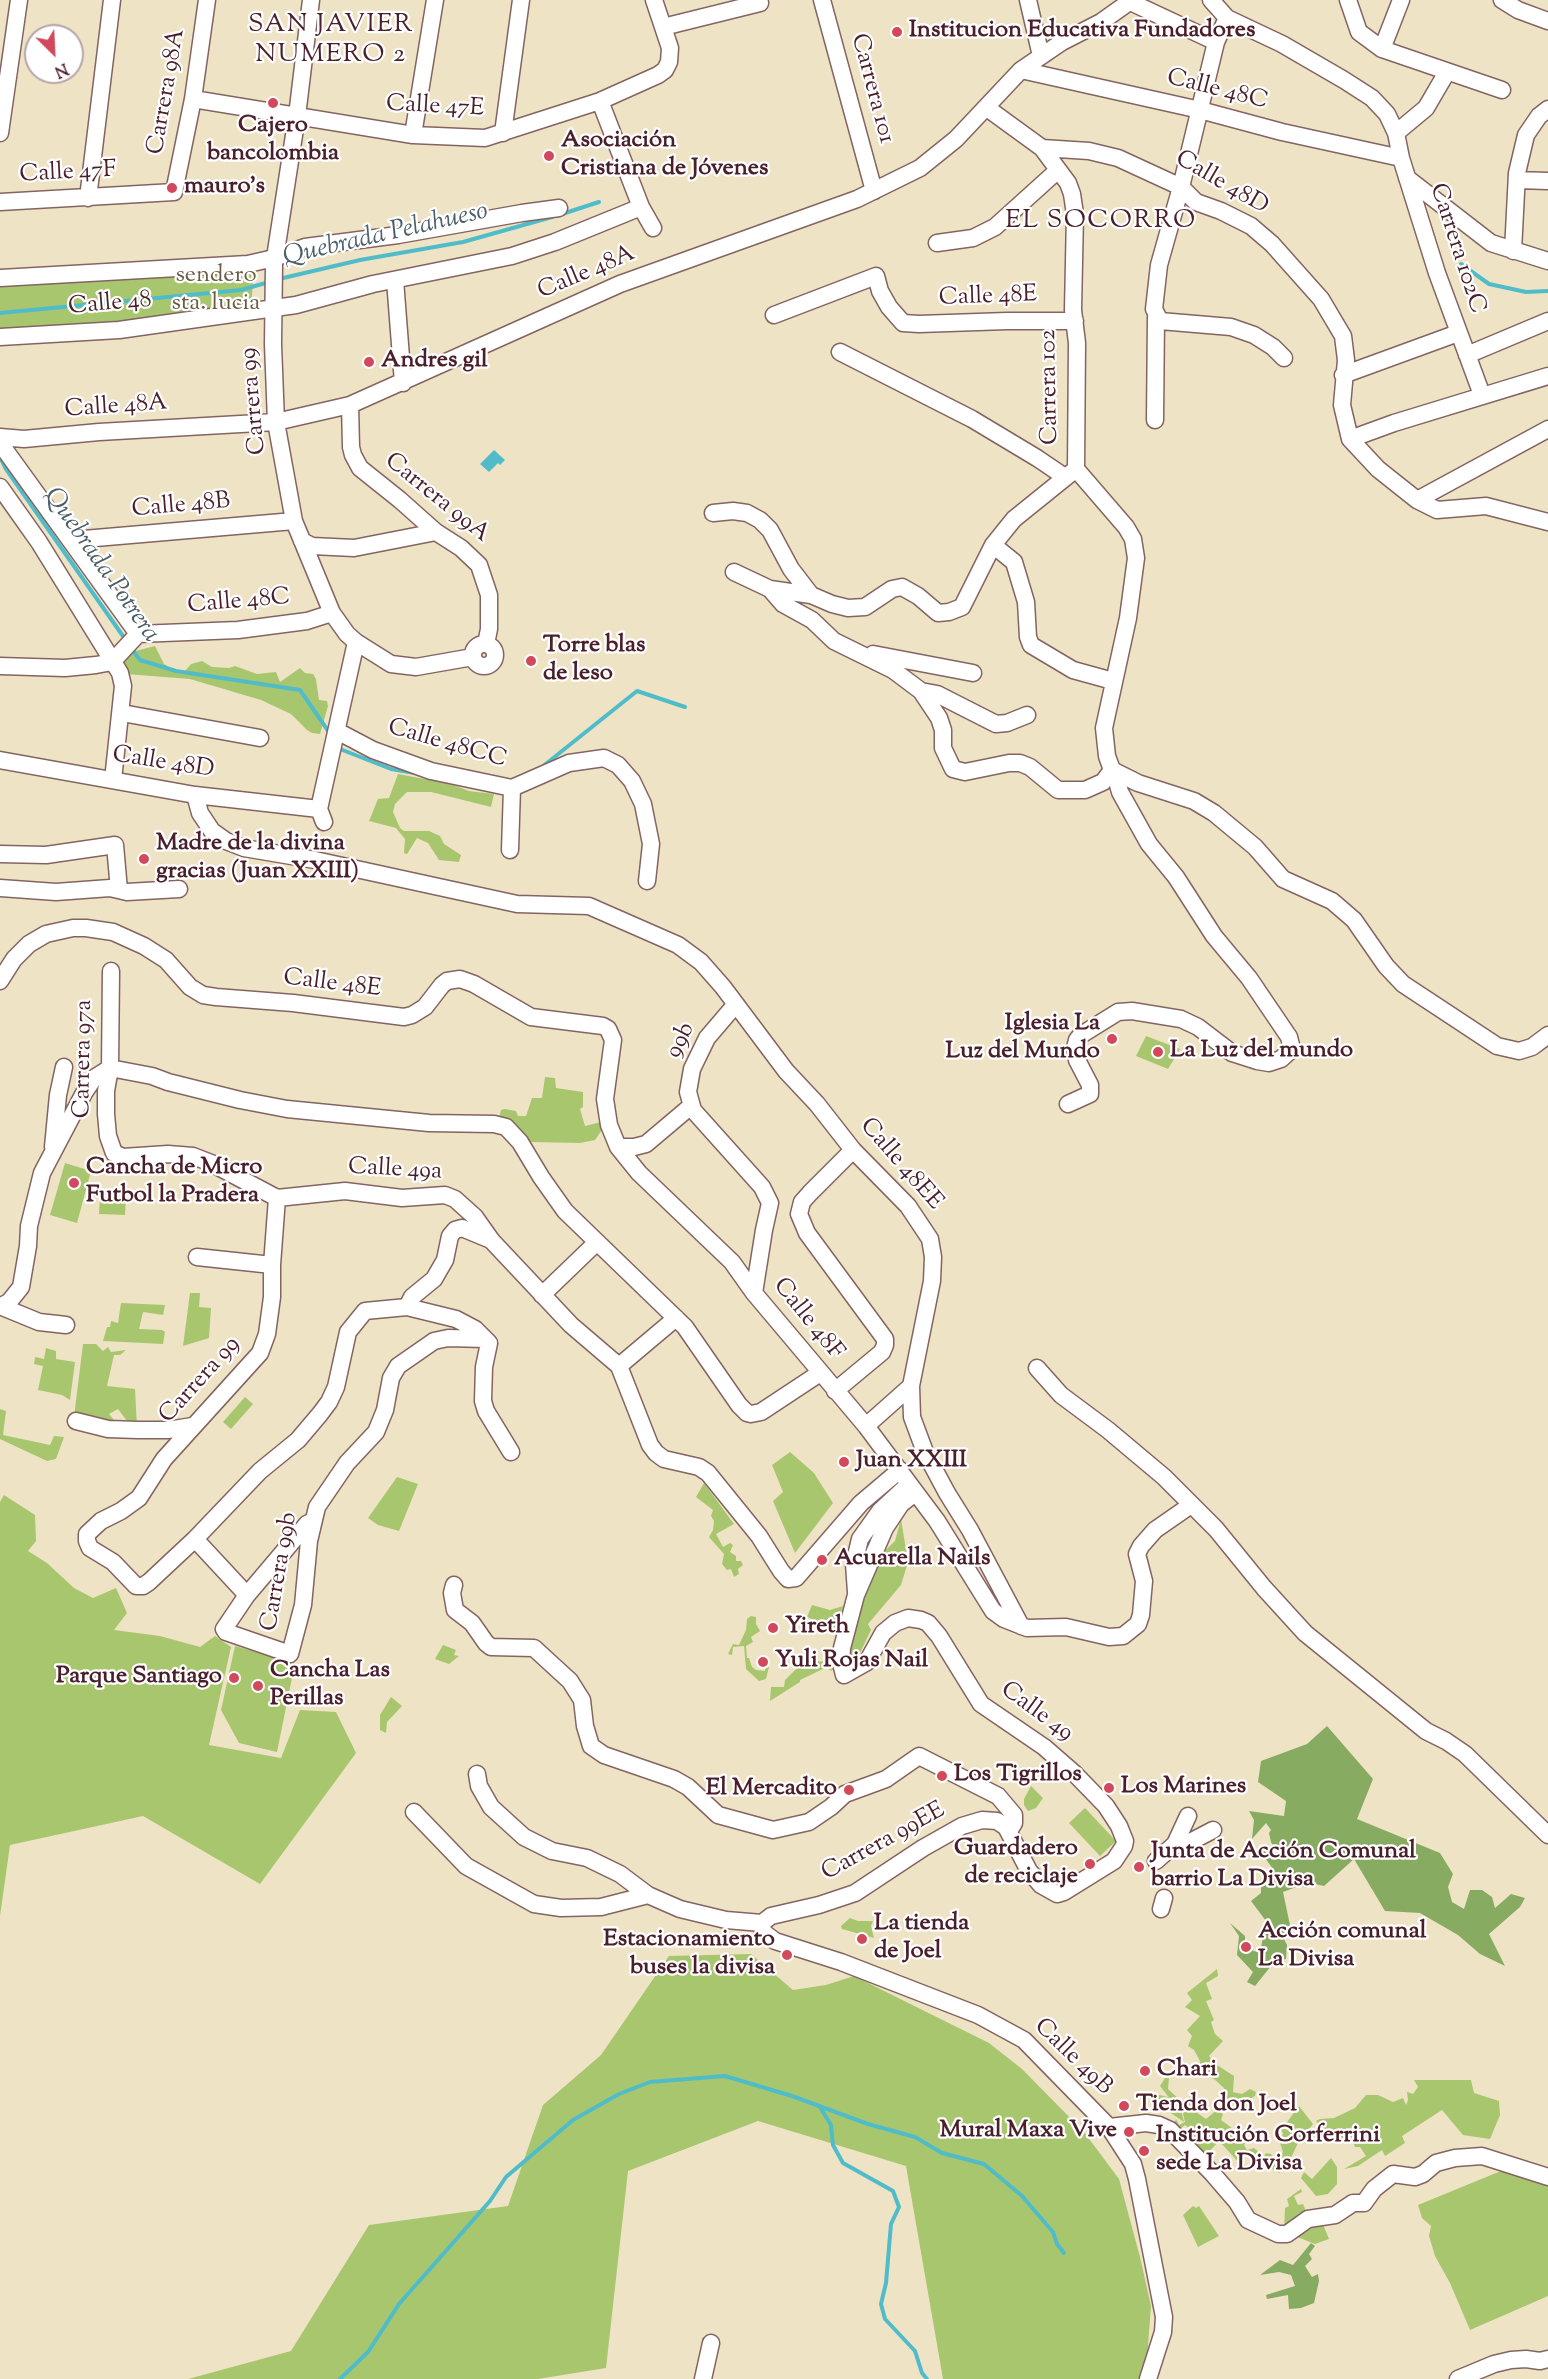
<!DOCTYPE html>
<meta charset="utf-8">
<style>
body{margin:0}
#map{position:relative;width:1548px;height:2379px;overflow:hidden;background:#efe3c6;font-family:"Sorts Mill Goudy",serif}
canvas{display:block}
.north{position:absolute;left:24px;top:24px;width:60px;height:60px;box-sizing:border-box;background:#fff;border:2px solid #b7a5aa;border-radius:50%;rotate:156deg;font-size:16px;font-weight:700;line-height:24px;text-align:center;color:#4a1f2b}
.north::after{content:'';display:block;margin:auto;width:21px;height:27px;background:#d1495b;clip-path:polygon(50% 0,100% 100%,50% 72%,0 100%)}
</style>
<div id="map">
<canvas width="1548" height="2379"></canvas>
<div class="north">N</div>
</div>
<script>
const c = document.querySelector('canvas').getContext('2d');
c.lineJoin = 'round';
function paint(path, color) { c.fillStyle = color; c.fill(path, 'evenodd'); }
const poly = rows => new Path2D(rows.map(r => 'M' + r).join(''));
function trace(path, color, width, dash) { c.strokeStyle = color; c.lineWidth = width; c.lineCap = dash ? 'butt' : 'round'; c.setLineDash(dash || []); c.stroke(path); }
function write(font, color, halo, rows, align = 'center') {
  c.font = font + ' "Sorts Mill Goudy",serif'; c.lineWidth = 4.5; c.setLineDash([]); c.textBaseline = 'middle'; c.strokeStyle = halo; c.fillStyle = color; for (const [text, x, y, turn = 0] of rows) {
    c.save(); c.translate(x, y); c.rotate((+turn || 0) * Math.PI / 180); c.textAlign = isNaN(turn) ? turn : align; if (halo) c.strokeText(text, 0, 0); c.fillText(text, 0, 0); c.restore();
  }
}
paint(poly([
 [254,262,251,313,0,331,0,284],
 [155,646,164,664,176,671,185,671,191,664,202,661,212,667,229,668,235,666,257,674,276,672,280,682,300,668,305,673,313,674,316,679,319,700,327,701,328,706,320,734,312,733,307,730,291,714,261,700,190,679,126,674,119,663,124,654],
 [398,774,451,784,469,791,494,794,491,807,431,792,407,792,395,804,393,812,400,828,404,831,429,831,440,836,444,844,461,855,459,862,439,860,428,843,417,838,407,854,404,853,405,839,396,828,369,821,378,799,389,798],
 [1146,1036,1180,1049,1168,1069,1136,1056],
 [545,1077,555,1078,556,1088,583,1092,583,1107,580,1109,585,1126,601,1122,604,1127,595,1140,580,1143,529,1142,524,1133,515,1126,499,1118,501,1110,505,1109,516,1111,518,1116,526,1116,532,1098,542,1098],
 [65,1163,91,1171,77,1223,50,1215],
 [100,1196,126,1197,125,1215,99,1214],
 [190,1293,200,1293,199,1307,211,1308,209,1338,183,1346],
 [121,1303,165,1305,163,1315,143,1312,139,1329,162,1330,165,1332,163,1344,103,1341,107,1327,110,1327,111,1321,118,1323],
 [83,1344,96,1344,103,1351,108,1347,111,1352,126,1350,120,1355,114,1355,107,1386,135,1389,137,1427,130,1425,118,1409,109,1414,119,1426,74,1417],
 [46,1348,56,1351,56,1359,75,1362,70,1400,62,1395,38,1390,43,1366,34,1364,35,1357,44,1359],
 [245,1397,253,1404,231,1429,223,1422],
 [0,1409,6,1411,3,1435,50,1445,54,1436,64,1437,56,1459,47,1461,0,1439],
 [790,1452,814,1473,833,1503,795,1553,773,1501,783,1492,772,1465],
 [397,1477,418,1484,399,1531,378,1525,368,1518],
 [704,1483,734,1524,716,1534,723,1547,730,1543,733,1545,730,1552,736,1556,736,1561,741,1561,743,1565,738,1569,739,1574,734,1577,731,1569,727,1570,722,1564,724,1554,709,1537,713,1530,714,1521,711,1516,713,1510,696,1497],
 [4,1495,35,1515,36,1541,28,1551,47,1563,74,1588,93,1598,116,1588,127,1613,114,1630,160,1636,200,1647,215,1636,231,1647,209,1745,281,1758,300,1710,336,1712,356,1753,260,1884,143,1816,10,1845,0,1916,0,1502],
 [901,1519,908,1562,901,1585,868,1624,871,1630,859,1655,855,1658,849,1654,873,1562,895,1541],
 [812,1605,830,1610,843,1606,836,1630,807,1617],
 [751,1616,756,1617,756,1624,760,1631,751,1637,753,1642,746,1646,747,1658,749,1658,752,1667,756,1670,765,1671,765,1668,769,1667,766,1679,759,1681,746,1669,744,1646,733,1647,732,1655,728,1654,733,1644,739,1645,746,1630,747,1619],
 [443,1645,456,1650,454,1655,459,1656,449,1664,435,1659],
 [235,1646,295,1663,277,1752,239,1743,221,1710],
 [802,1656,812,1661,828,1662,834,1669,831,1671,827,1667,800,1680,800,1682,770,1701,771,1687,784,1687,785,1680,796,1669],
 [391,1697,402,1706,387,1722,386,1733,380,1730,380,1715],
 [1031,1786,1043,1798,1036,1808,1028,1811,1024,1805,1024,1799],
 [1085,1808,1116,1841,1100,1856,1069,1823],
 [850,1918,858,1921,873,1921,871,1926,874,1938,842,1929,841,1926],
 [751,1954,793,1990,826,1985,854,1976,989,2043,1022,2069,1084,2132,1119,2179,1140,2257,1151,2306,1147,2358,1140,2379,943,2379,906,2166,758,2121,628,2171,606,2368,538,2379,188,2379,291,2351,369,2225,508,2206,543,2105,601,2055,669,1956],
 [1217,1969,1218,1976,1206,1983,1212,1999,1206,2001,1214,2020,1211,2022,1215,2034,1223,2041,1209,2056,1217,2065,1234,2076,1233,2092,1242,2094,1250,2089,1256,2092,1255,2096,1248,2100,1248,2113,1237,2101,1233,2104,1225,2097,1224,2088,1214,2079,1198,2073,1200,2061,1194,2050,1188,2046,1192,2036,1187,2030,1200,2016,1185,2007,1192,2000,1187,1993],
 [1165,2078,1169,2078,1168,2089,1182,2102,1193,2094,1197,2099,1193,2110,1206,2119,1217,2110,1223,2114,1221,2120,1248,2140,1244,2145,1247,2150,1254,2148,1261,2154,1260,2157,1244,2150,1238,2159,1252,2170,1242,2166,1219,2141,1204,2157,1188,2141,1196,2133,1185,2125,1178,2131,1174,2124,1176,2119,1179,2125,1185,2122,1181,2105,1174,2104,1160,2086],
 [1414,2080,1471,2080,1474,2093,1499,2101,1500,2115,1490,2139,1463,2135,1442,2110,1402,2136,1405,2143,1385,2156,1382,2150,1358,2166,1344,2169,1366,2156,1360,2147,1355,2147,1351,2136,1331,2143,1316,2121,1320,2119,1334,2118,1355,2108,1366,2095,1378,2095,1393,2102,1403,2098,1406,2105,1408,2100,1407,2092,1413,2094,1418,2087],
 [1155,2094,1168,2097,1174,2107,1181,2110,1184,2122,1152,2100],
 [1299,2106,1313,2124,1298,2143,1289,2162,1279,2173,1261,2162,1266,2153,1271,2154,1273,2158,1279,2159,1283,2152,1280,2143,1283,2133,1281,2130],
 [1331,2158,1337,2167,1337,2184,1328,2194,1316,2196,1301,2178,1304,2172,1312,2179],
 [1518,2164,1548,2178,1548,2296,1470,2330,1450,2283,1435,2256,1429,2236,1431,2226,1422,2218,1418,2205],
 [1301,2189,1302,2192,1294,2196,1298,2205,1303,2204,1307,2214,1284,2232,1285,2208,1289,2206,1287,2199],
 [1193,2206,1196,2208,1199,2206,1219,2236,1198,2247,1183,2215],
 [1320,2217,1329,2239,1315,2244,1292,2235]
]), '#a8c66e');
paint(poly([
 [1327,1726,1373,1779,1357,1819,1440,1853,1453,1874,1448,1887,1452,1902,1464,1909,1470,1890,1482,1890,1492,1897,1495,1908,1511,1894,1525,1898,1520,1907,1489,1934,1505,1966,1480,1954,1458,1935,1420,1913,1385,1911,1354,1859,1324,1886,1310,1883,1308,1888,1299,1886,1283,1892,1291,1930,1283,1937,1287,1945,1286,1959,1277,1961,1271,1966,1255,1986,1247,1982,1253,1972,1237,1955,1239,1936,1230,1923,1245,1936,1245,1948,1260,1953,1266,1921,1251,1901,1261,1893,1261,1887,1273,1879,1268,1872,1273,1869,1260,1851,1267,1848,1272,1857,1278,1854,1271,1842,1269,1833,1271,1830,1266,1823,1252,1839,1254,1820,1249,1811,1284,1816,1286,1801,1258,1782,1261,1761,1307,1744],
 [1311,2243,1315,2246,1309,2254,1312,2259,1305,2266,1312,2277,1318,2274,1319,2281,1314,2303,1301,2308,1289,2309,1288,2295,1267,2299,1266,2295,1295,2286,1291,2275,1279,2272,1260,2275,1280,2260,1293,2265]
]), '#86ab61');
paint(poly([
 [494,450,505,460,500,465,498,463,489,472,480,464]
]), '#50bcc9');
trace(poly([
 [562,214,599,202],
 [1461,264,1489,284,1526,292,1548,291],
 [279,279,360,260,463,242,552,217],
 [0,313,241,290,269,282],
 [0,457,6,469,125,639],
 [131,648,140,660,176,671,300,690,331,735],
 [339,746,340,749,391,769,415,773],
 [542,767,637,691,685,707],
 [820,2107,831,2125,833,2145,843,2163,893,2191,899,2207,891,2224,886,2283,881,2304,885,2319,915,2351,922,2373,927,2379],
 [340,2379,368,2352,399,2304,490,2201,506,2177,573,2120,619,2094,650,2082,725,2076,792,2096,868,2124,915,2137,942,2153,984,2164,1022,2196,1053,2232,1057,2244,1064,2253]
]), '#50bcc9', 4);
const minor = poly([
 [311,0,297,116,274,264,273,344,276,422,294,521,332,613,347,634,356,642,391,664,416,667,473,657],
 [822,0,874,191],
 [1028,0,1041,56],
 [1126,0,1216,42],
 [1211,0,1227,18,1282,44,1344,80,1372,98,1387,114,1396,133,1401,158,1437,273,1482,395],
 [1348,0,1359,32,1382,49,1502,90],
 [1502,0,1518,10,1548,21],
 [1227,18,1216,42,1181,187,1159,265,1154,309,1160,321,1231,327,1254,335,1273,347,1284,358],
 [663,27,760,3],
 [1382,49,1401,0],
 [1021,70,1200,110,1282,132,1401,158],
 [193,99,413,135,485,138,600,101,658,75,665,70,669,62,670,48,654,0],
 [600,101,641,207,653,228],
 [0,133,19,0],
 [503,133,521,0],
 [1396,133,1426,108,1447,72],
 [413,135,435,0],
 [1042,148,1089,151,1118,158,1181,187,1196,202,1221,211,1251,226,1272,244,1321,299,1343,336,1346,360,1342,405,1350,439,1378,469,1417,500,1548,429],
 [1407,178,1491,243,1548,261],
 [1517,180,1548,181],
 [88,198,112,0],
 [0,202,174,192,193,99,207,0],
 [937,243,973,238,995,227,1057,171],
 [1513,251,1517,173,1526,135,1539,116,1548,109],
 [0,278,248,264,274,258,305,247,398,235,522,213,559,208],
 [395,280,403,383],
 [774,315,876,276,880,291,889,307,903,323,919,324,1007,321,1075,321],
 [0,337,119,330,296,305,373,284,512,256,555,242,641,207],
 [840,352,972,419,1037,458,1065,477],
 [1467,355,1548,321],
 [1343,375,1458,333],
 [350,405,351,447,353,455,360,468,400,500,436,532,461,548,479,565,489,595,489,629,486,644],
 [1155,420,1156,317],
 [0,437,24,439,99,432,276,422,350,405,620,284,857,199,920,168,956,139,1021,70,1062,42,1101,22,1132,0],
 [1350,439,1394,423,1548,376],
 [0,443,138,634],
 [1076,469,1126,527,1133,539,1136,558,1128,618,1104,728,1107,756,1112,770,1138,783,1194,801,1214,813,1255,847,1283,879,1332,901,1354,920,1386,966,1403,984,1497,1046,1519,1051,1532,1047,1548,1035],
 [0,487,39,542,120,673,123,686,113,780],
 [1417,500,1437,510,1486,506,1548,522],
 [713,513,733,511,747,513,760,520,770,530,791,569,811,595,832,604,848,608,865,607,892,589,902,587,918,596,938,613,949,612,962,607,993,545,1014,519,1076,469,1077,343,1073,310,1075,214,1072,194,1068,183,1042,148,987,108],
 [72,540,294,521],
 [302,541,312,546,354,548,436,532],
 [993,545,1014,562,1026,602,1028,637,1031,645,1073,670,1113,681],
 [734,572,770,589],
 [811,595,770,589,783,604,812,620,834,641,893,670,921,691,939,718,943,730,943,748,953,769,965,772,1009,763,1020,763,1030,767,1058,790,1085,790,1103,782,1112,770],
 '473 655a11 11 0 1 1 22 0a11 11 0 1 1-22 0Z',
 [873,654,973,673],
 [0,666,65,668,96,665,112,662,138,634,238,630,307,621,332,613],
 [921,691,937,694,996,724,1007,723,1027,715],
 [122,713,260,738],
 [337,731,373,750,431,771,512,788],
 [0,760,195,795,319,809],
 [195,795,200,813,212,831,226,841,244,848,315,860,517,904,589,906,678,945,701,962,723,987,786,1071,817,1104,853,1150,908,1206,930,1239,933,1257,932,1281,911,1386,912,1417,925,1452,947,1493,970,1530,1021,1626],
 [324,822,319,809,356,642],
 [510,850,512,788,569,763,604,758,618,765,632,781,643,804,651,844,647,881],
 [0,854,46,855,115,845,119,890],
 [0,888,56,892,110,888,127,892,179,889],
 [111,971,110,1068,106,1091,106,1114,108,1136,114,1153,123,1157,168,1154,193,1156,211,1163,277,1198,345,1191,402,1198,445,1195,455,1199,475,1217,492,1241,571,1325,619,1366,650,1445,656,1453,664,1459,699,1467,708,1473,759,1536,781,1571,788,1579,796,1578,861,1503,900,1470],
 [0,981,14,959,29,944,46,934,73,928,86,928,113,932,144,946,166,960,190,987,203,995,216,997,293,1003,404,1017,412,1015,425,1007,442,985,447,981,460,979,474,984,531,1017,603,1026,608,1029,613,1040,605,1099,609,1125,618,1147,639,1173,732,1262,754,1293,866,1426,937,1521,993,1611,1004,1619,1027,1628,1066,1627,1109,1637,1123,1636,1138,1624,1141,1615,1144,1581,1137,1554,1141,1546,1155,1530,1191,1505],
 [736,1004,707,1038,692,1069,688,1092,693,1110,762,1187,770,1203,764,1230,754,1293],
 [1068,1104,1090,1094,1090,1085,1077,1060,1075,1048,1077,1040,1081,1035,1118,1012,1132,1011,1181,1019,1198,1027,1232,1053,1257,1061,1269,1063,1281,1059,1292,1049,1289,1037,1249,978,1214,936,1176,877,1149,844,1120,792,1118,785,1121,776],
 [53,1147,58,1095,64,1067],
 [618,1147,634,1147,646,1144,691,1106],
 [277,1198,272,1265,272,1297,267,1334,260,1353,164,1459,139,1498,121,1511,101,1521,87,1534,87,1541,90,1548,113,1562,136,1586,143,1586,149,1582,195,1539,260,1471,298,1440,320,1414,329,1402,336,1387,348,1332,365,1311,407,1307,412,1297,434,1279,445,1260,450,1236,455,1230,462,1228,491,1240],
 [197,1257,272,1265],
 [542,1295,596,1243],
 [0,1306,39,1322,66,1325],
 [1,1306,9,1302,21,1287,28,1246,29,1226,42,1173,84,1093,94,1078,110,1068,152,1076,168,1082,240,1100,287,1109,429,1123,494,1124,506,1127,520,1142,541,1177,565,1211,685,1327,739,1405,747,1413,751,1414,761,1412,820,1373],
 [407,1307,456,1319,475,1329,489,1343,484,1367,483,1401,486,1411,511,1452],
 [619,1366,676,1318],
 [1037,1368,1061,1395,1108,1430,1164,1477,1216,1529,1264,1588,1305,1633,1426,1731,1446,1741,1465,1754,1548,1835],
 [835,1391,882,1352,885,1345,885,1339,807,1233,799,1214,802,1202,810,1193,853,1150],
 [76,1421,108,1429,138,1430,168,1430,192,1426],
 [866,1426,911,1386],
 [313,1521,307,1524,247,1595,224,1629,226,1632,290,1654,303,1605,309,1541,317,1507,347,1463,376,1432,385,1410,391,1378,398,1366,434,1341,448,1338,485,1339],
 [195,1539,247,1595],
 [454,1585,452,1593,455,1610,472,1623,486,1643,491,1647,534,1648,570,1681,582,1700,585,1726,591,1746,604,1755,674,1779,688,1787,718,1815,773,1830,809,1822,831,1807,845,1794,886,1779,919,1756,998,1796,1014,1815,1014,1823,1009,1831],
 [856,1592,854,1564,860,1539,880,1511,906,1487],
 [477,1774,479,1786,491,1807,524,1837,552,1851,587,1858,620,1874,648,1895,680,1909,726,1920,762,1923],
 [414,1812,466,1866,534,1904,561,1908,601,1907,648,1895],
 [1173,1846,1190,1842,1213,1830],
 [1156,1861,1175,1844,1188,1816],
 [1161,1909,1164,1898],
 [762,1923,771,1916,819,1905,855,1893,923,1848,962,1826,982,1820,997,1821,1006,1827,1029,1871,1041,1885,1057,1894,1064,1892,1114,1861,1124,1846,1125,1841,1119,1826,1106,1806,1075,1774,1044,1747,981,1704,939,1636,928,1623,921,1620,908,1618,895,1623,883,1633,867,1662,844,1675,841,1663,842,1648,856,1595,885,1528,901,1504,915,1493],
 [762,1923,763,1932,775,1941,841,1962,978,2015,1024,2040,1109,2127,1133,2164,1137,2179,1164,2317,1163,2332,1148,2379],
 [1109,2127,1146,2123,1159,2125,1170,2130,1212,2173,1237,2202,1248,2220,1278,2234,1287,2234,1308,2219,1335,2215,1353,2203,1364,2203,1374,2189,1393,2174,1415,2177,1423,2174,1436,2163,1455,2158,1482,2156,1548,2177],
 [703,2379,711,2343],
 [1458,2379,1494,2364,1511,2360,1526,2359,1540,2361,1548,2359]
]);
trace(minor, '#846461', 19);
trace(minor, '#fff', 16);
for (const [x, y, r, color] of [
 [897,32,6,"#d1495b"],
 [273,103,6,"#d1495b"],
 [549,156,6,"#d1495b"],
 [172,188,6,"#d1495b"],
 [369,362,6,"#d1495b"],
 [531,661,6,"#d1495b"],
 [144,859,6,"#d1495b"],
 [1112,1039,6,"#d1495b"],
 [1158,1052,6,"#d1495b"],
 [74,1183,6,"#d1495b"],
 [844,1462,6,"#d1495b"],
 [822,1560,6,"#d1495b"],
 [773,1628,6,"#d1495b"],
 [763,1662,6,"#d1495b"],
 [234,1678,6,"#d1495b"],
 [258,1686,6,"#d1495b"],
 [942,1776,6,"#d1495b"],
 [1109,1788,6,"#d1495b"],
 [849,1790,6,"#d1495b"],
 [1090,1864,6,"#d1495b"],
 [1139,1867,6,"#d1495b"],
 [862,1939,6,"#d1495b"],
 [1246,1947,6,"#d1495b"],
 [787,1955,6,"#d1495b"],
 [1145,2071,6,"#d1495b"],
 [1124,2106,6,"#d1495b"],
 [1129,2132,6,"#d1495b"],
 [1144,2151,6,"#d1495b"]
]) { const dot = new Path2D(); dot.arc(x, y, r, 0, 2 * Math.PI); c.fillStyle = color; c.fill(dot); trace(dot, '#fff', 2); }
write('bold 24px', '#4a1f2b', '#fff', [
 ["Institucion Educativa Fundadores",909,32],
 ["Cajero",273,127,"center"],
 ["bancolombia",273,155,"center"],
 ["Asociación",561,142],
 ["Cristiana de Jóvenes",561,170],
 ["mauro’s",184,188],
 ["Andres gil",381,362],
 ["Torre blas",543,647],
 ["de leso",543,675],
 ["Madre de la divina",156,845],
 ["gracias (Juan XXIII)",156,873],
 ["Iglesia La",1100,1025,"right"],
 ["Luz del Mundo",1100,1053,"right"],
 ["La Luz del mundo",1170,1052],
 ["Cancha de Micro",86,1169],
 ["Futbol la Pradera",86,1197],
 ["Juan XXIII",856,1462],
 ["Acuarella Nails",834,1560],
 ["Yireth",785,1628],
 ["Yuli Rojas Nail",775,1662],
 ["Cancha Las",270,1672],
 ["Perillas",270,1700],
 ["Parque Santiago",222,1678,"right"],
 ["Los Tigrillos",954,1776],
 ["Los Marines",1121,1788],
 ["El Mercadito",837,1790,"right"],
 ["Guardadero",1078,1850,"right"],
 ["de reciclaje",1078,1878,"right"],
 ["Junta de Acción Comunal",1151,1853],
 ["barrio La Divisa",1151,1881],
 ["La tienda",874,1925],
 ["de Joel",874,1953],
 ["Acción comunal",1258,1933],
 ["La Divisa",1258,1961],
 ["Estacionamiento",775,1941,"right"],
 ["buses la divisa",775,1969,"right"],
 ["Chari",1157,2071],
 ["Tienda don Joel",1136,2106],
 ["Mural Maxa Vive",1117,2132,"right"],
 ["Institución Corferrini",1156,2137],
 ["sede La Divisa",1156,2165]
], 'left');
write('24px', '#4a1f2b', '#fff', [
 ["Carrera 101",871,89,75],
 ["Calle 48C",1217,91,14],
 ["Carrera 98A",168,92,-80],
 ["Calle 47E",435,108,3],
 ["Calle 47F",68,174,-3],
 ["Calle 48D",1221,184,30],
 ["Carrera 102C",1456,249,72],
 ["Calle 48A",587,274,-23],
 ["Calle 48E",988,298,-2],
 ["Calle 48",110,305,-5],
 ["Carrera 102",1051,387,-91],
 ["Carrera 99",255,401,-95],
 ["Calle 48A",116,408,-4],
 ["Carrera 99A",436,499,39],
 ["Calle 48B",181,507,-5],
 ["Calle 48C",239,603,-5],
 ["Calle 48CC",447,745,16],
 ["Calle 48D",163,764,9],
 ["Calle 48E",332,985,7],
 ["99b",682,1041,-63],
 ["Carrera 97a",85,1059,-89],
 ["Calle 48EE",900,1165,49],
 ["Calle 49a",395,1171,3],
 ["Calle 48F",807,1320,51],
 ["Carrera 99",201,1381,-48],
 ["Carrera 99b",281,1572,-80],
 ["Calle 49",1036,1713,36],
 ["Carrera 99EE",884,1843,-29],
 ["Calle 49B",1072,2058,44]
]);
write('24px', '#6b5942', '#fff', [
 ["sendero",216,277],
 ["sta. lucia",216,305]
]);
c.letterSpacing = '1.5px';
write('26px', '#4a1f2b', '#fff', [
 ["SAN JAVIER",331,27],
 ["NUMERO 2",331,57],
 ["EL SOCORRO",1101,223]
]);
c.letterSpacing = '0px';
write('italic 26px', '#4c5e6a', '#fff', [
 ["Quebrada Pelahueso",386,236,-13],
 ["Quebrada Potrera",100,566,55]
]);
</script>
